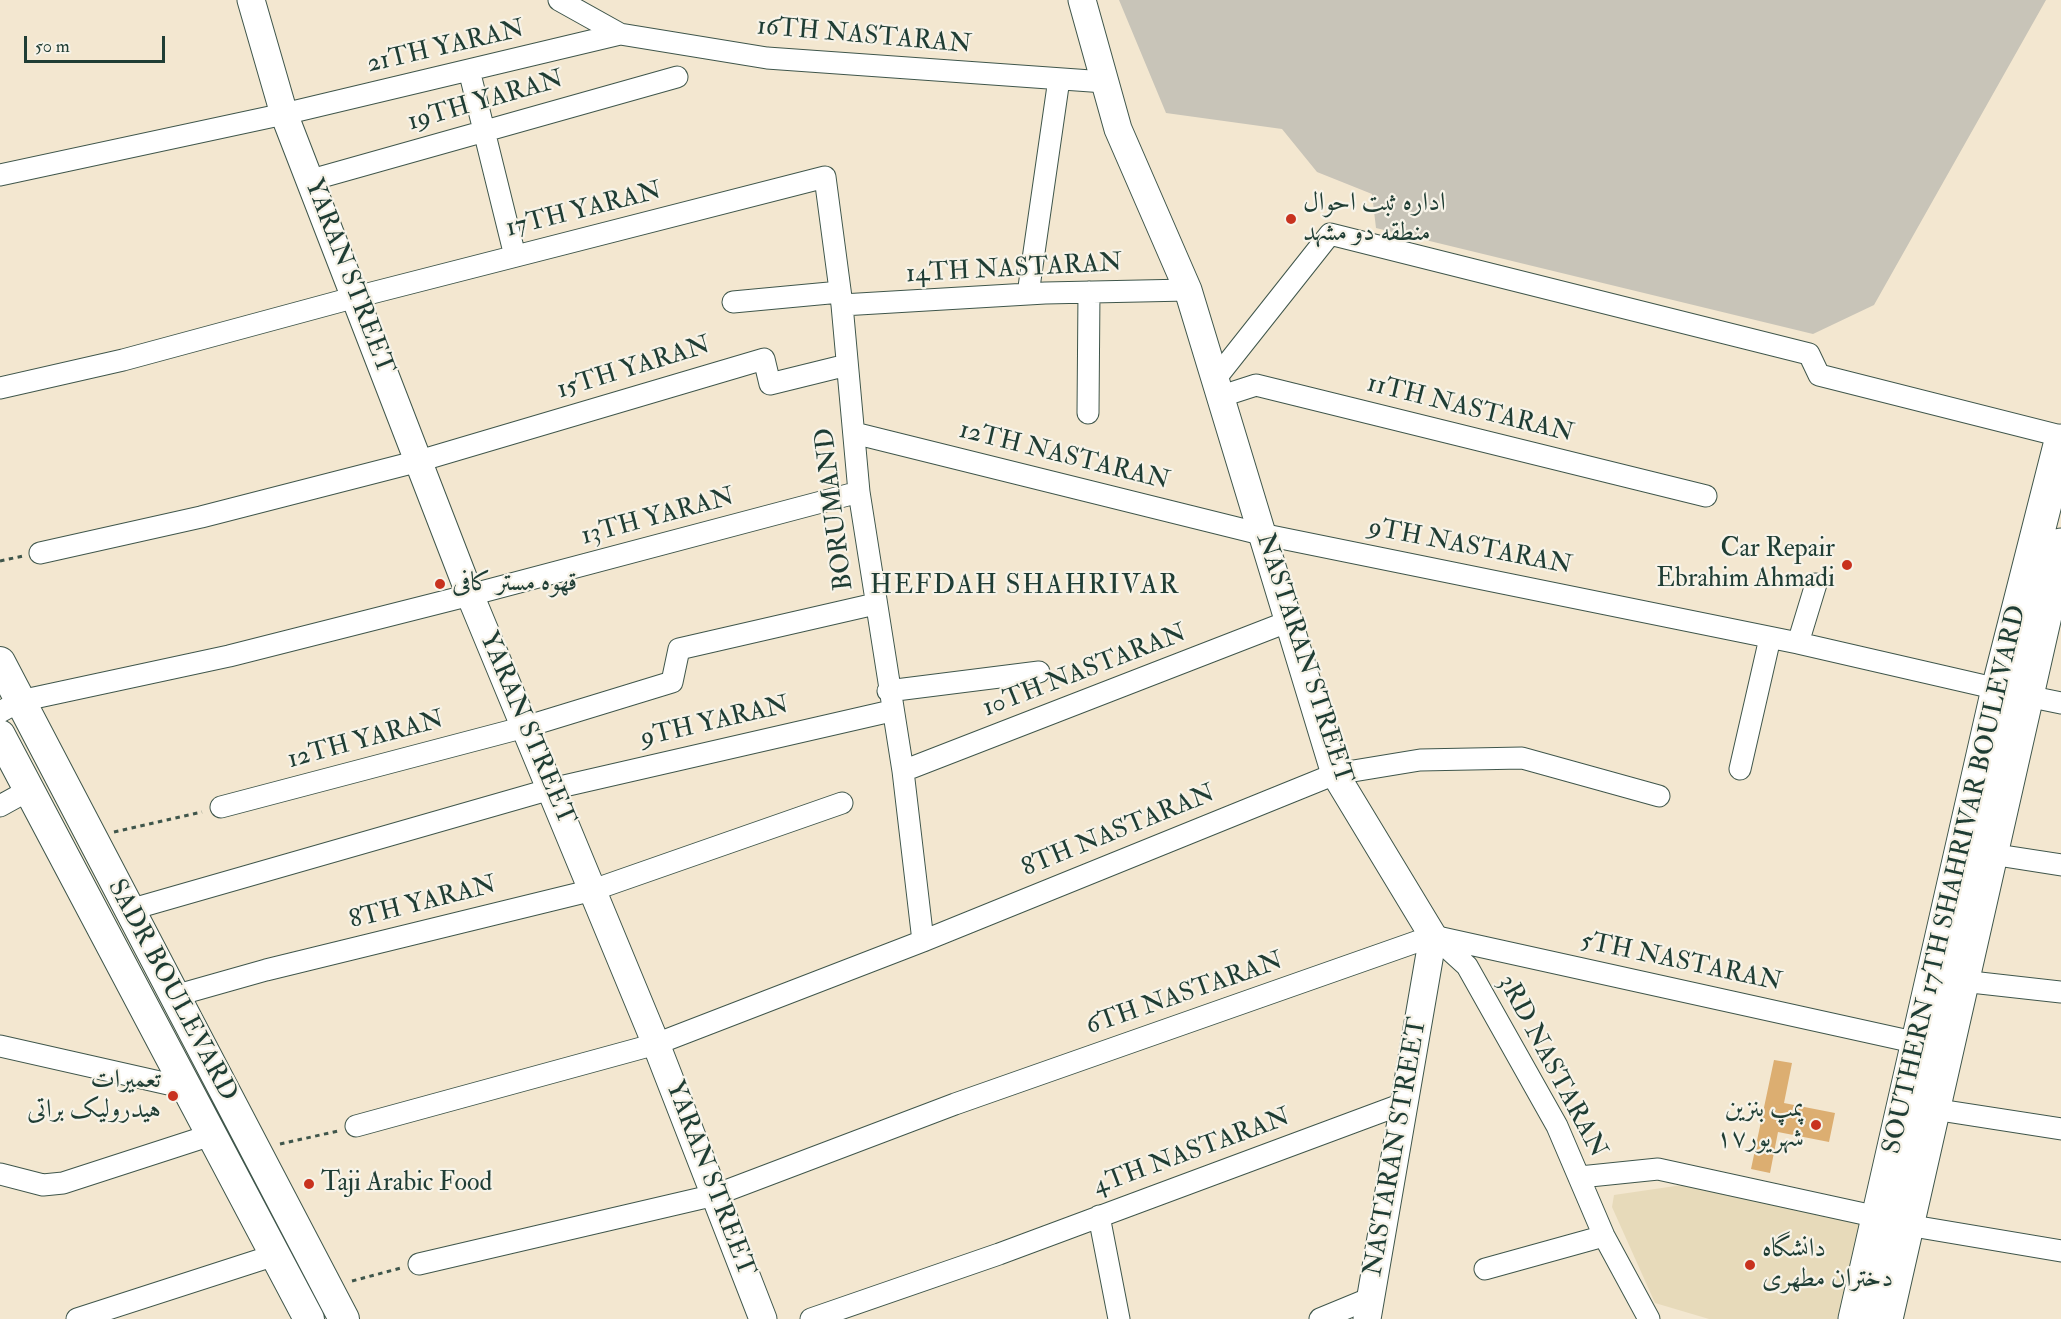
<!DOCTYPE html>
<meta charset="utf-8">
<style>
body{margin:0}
#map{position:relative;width:2061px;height:1319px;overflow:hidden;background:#f3e7d0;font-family:"IM FELL Double Pica",serif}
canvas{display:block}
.scale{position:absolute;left:24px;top:36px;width:141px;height:27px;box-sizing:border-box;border:3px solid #1f3d34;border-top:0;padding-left:8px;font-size:18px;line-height:21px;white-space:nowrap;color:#1f3d34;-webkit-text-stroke:4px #f7f3e8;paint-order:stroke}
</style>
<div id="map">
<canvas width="2061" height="1319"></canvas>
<div class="scale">50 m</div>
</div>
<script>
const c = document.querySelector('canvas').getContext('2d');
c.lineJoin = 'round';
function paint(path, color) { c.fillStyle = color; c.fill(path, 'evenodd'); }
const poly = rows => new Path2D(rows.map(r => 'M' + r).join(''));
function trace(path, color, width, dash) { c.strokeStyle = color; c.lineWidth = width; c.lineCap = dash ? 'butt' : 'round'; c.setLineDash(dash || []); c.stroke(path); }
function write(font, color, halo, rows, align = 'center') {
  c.font = font + ' "IM FELL Double Pica",Amiri,serif'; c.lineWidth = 4.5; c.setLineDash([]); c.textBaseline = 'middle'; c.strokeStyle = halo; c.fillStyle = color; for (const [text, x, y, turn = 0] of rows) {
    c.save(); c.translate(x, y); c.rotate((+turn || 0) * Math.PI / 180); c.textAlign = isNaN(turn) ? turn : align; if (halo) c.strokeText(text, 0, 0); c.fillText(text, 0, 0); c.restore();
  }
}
paint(poly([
 [1689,1184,1864,1217,1849,1319,1709,1319,1655,1303,1612,1207,1614,1195]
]), '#e7daba');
paint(poly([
 [1119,0,2046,0,1874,305,1813,334,1376,228,1372,194,1317,172,1282,129,1166,113]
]), '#c8c4b8');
paint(poly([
 [1774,1060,1792,1063,1784,1103,1835,1113,1829,1142,1778,1132,1770,1173,1751,1169]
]), '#dcae71');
const minor = poly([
 [559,0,620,34,767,58,1105,82],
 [469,70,515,256],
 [0,175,284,114,620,34],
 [311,180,677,77],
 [1028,294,1059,79],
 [733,302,840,292],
 [842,305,1045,293,1188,290],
 [1216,378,1330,234,1809,354,1819,375,2061,436],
 [0,388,123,360,356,297,825,177,842,305,859,492,903,771,923,941],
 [1222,396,1256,385,1706,496],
 [1088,413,1089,292],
 [854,433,1261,534,1798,643,1998,689],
 [40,553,201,517,419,461,764,359,770,384,847,365],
 [1798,643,1816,584],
 [888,691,1039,672],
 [2027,696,2061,703],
 [0,712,20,701,229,656,470,595,859,492],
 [1740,769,1770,638],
 [903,771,1287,622],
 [0,806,29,790],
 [221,807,525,727,672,682,679,649,875,604],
 [1991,854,2061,865],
 [129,910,551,789,891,711],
 [1433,936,1918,1043],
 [1434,936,1467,966,1557,1126,1604,1236,1649,1319],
 [1962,981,2061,992],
 [174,996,266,970,593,890,842,803],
 [0,1046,186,1088],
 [1933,1109,2061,1129],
 [356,1126,656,1044,923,941,1335,774,1420,760,1522,758,1659,796],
 [0,1174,43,1185,63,1183,211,1135],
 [1580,1177,1658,1169,1878,1217],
 [1099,1216,1119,1319],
 [1907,1225,2061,1251],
 [419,1264,715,1195,955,1104,1433,936],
 [1485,1269,1604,1236],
 [77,1319,275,1255],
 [811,1319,999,1254,1405,1103],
 [1320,1319,1371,1298]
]);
const tertiary = poly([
 [251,0,284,114,470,595,656,1044,763,1319],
 [1082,0,1118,129,1188,290,1335,774,1433,936,1367,1319]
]);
const secondary = poly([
 [0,662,344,1319],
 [0,735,309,1319]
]);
const primary = poly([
 [1855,1319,1998,689,2061,441],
 [1886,1319,2061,545]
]);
trace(minor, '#3f564b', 23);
trace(tertiary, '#3f564b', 29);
trace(secondary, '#3f564b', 32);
trace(primary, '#3f564b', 35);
trace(poly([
 [0,561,23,556],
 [114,832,202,812],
 [280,1144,338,1131],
 [352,1281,401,1268]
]), '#3f564b', 3, [4.5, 4.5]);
trace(minor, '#fff', 21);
trace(tertiary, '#fff', 27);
trace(secondary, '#fff', 30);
trace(primary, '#fff', 33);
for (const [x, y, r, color] of [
 [1291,219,6,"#c8321e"],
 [1847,565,6,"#c8321e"],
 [440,584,6,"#c8321e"],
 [173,1096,6,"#c8321e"],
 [1816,1125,6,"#c8321e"],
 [309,1184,6,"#c8321e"],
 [1750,1265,6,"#c8321e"]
]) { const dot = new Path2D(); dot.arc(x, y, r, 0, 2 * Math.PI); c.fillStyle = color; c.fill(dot); trace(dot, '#f7f3e8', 2); }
write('26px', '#1f3d34', '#f7f3e8', [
 ["16TH NASTARAN",864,37,5],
 ["21TH YARAN",446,48,-13],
 ["19TH YARAN",486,102,-16],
 ["17TH YARAN",584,211,-14],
 ["14TH NASTARAN",1014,270,-3],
 ["YARAN STREET",348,277,69],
 ["15TH YARAN",634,369,-17],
 ["11TH NASTARAN",1470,410,14],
 ["12TH NASTARAN",1064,457,14],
 ["BORUMAND",836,509,-97],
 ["13TH YARAN",658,518,-15],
 ["9TH NASTARAN",1470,548,11],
 ["NASTARAN STREET",1303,659,72],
 ["10TH NASTARAN",1085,672,-21],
 ["9TH YARAN",715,723,-13],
 ["YARAN STREET",526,729,67],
 ["12TH YARAN",366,741,-15],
 ["8TH NASTARAN",1119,832,-22],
 ["SOUTHERN 17TH SHAHRIVAR BOULEVARD",1956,880,-77],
 ["8TH YARAN",423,904,-14],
 ["5TH NASTARAN",1681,963,12],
 ["SADR BOULEVARD",171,991,62],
 ["6TH NASTARAN",1185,995,-19],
 ["3RD NASTARAN",1551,1067,62],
 ["NASTARAN STREET",1397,1147,-80],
 ["4TH NASTARAN",1192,1153,-20],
 ["YARAN STREET",709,1179,69]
]);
write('26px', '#1f3d34', '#f7f3e8', [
 ["اداره ثبت احوال",1303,204],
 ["منطقه دو مشهد",1303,234],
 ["Car Repair",1835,550,"right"],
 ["Ebrahim Ahmadi",1835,580,"right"],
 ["قهوه مستر کافی",452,584],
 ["تعمیرات",161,1081,"right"],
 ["هیدرولیک براتی",161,1111,"right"],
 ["پمپ بنزین",1804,1110,"right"],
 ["۱۷شهریور",1804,1140,"right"],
 ["Taji Arabic Food",321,1184],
 ["دانشگاه",1762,1250],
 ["دختران مطهری",1762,1280]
], 'left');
c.letterSpacing = '1.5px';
write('27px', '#1f3d34', '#f7f3e8', [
 ["HEFDAH SHAHRIVAR",1025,587]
]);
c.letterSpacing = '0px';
</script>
